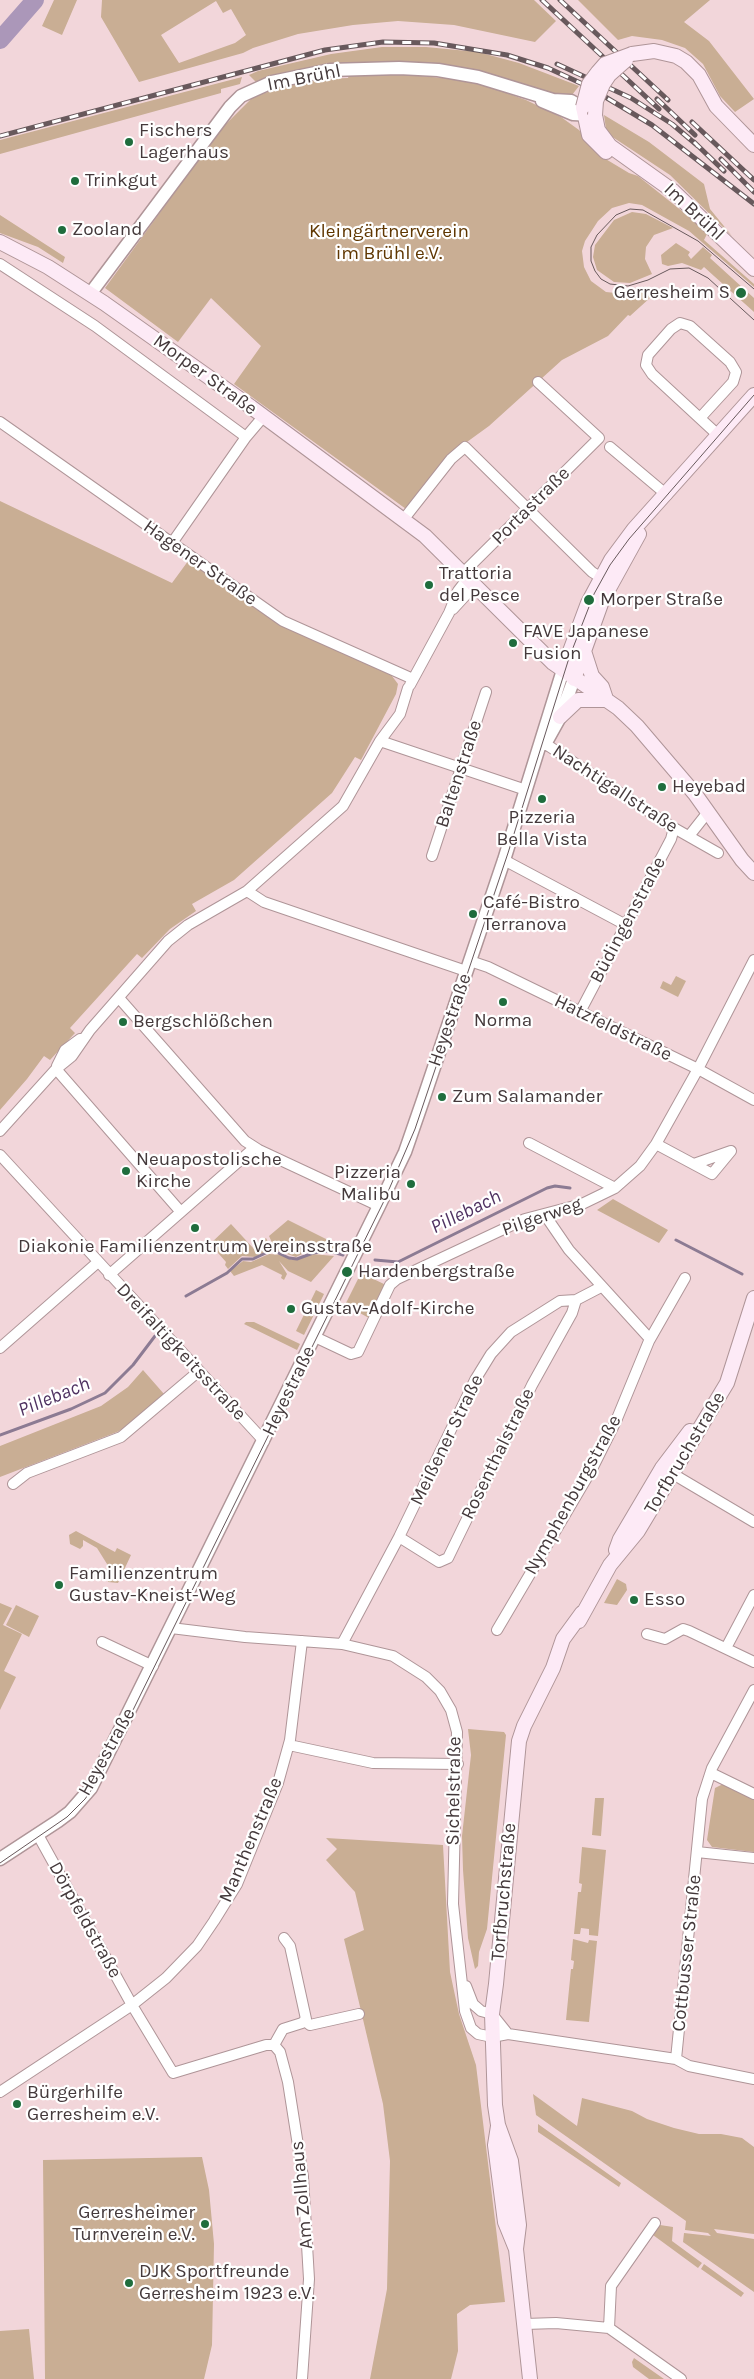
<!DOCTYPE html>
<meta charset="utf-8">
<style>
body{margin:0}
canvas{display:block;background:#f2d6da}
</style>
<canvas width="754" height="2379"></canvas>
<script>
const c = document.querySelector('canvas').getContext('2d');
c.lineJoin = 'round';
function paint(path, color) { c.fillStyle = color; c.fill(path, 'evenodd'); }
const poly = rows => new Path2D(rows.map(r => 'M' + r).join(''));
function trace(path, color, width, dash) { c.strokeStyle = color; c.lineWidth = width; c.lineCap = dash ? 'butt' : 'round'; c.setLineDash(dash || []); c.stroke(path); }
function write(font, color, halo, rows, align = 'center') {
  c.font = font + ' Karla,sans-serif'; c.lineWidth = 4.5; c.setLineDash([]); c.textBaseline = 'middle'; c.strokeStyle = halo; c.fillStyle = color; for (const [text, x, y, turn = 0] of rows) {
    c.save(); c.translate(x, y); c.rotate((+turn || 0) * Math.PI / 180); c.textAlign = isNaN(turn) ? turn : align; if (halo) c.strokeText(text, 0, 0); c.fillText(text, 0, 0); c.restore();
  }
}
paint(poly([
 [54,0,77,0,62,35,42,26],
 [102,0,534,0,556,21,535,42,454,25,398,21,353,25,298,34,253,48,243,53,139,82,101,17],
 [216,1,223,13,231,9,246,35,235,43,179,63,161,35],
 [578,0,710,0,684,22,709,41,754,99,735,112,720,96,703,64,685,48,662,40,632,36,618,40],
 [382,47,426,47,478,52,519,63,579,86,572,95,559,97,470,70,275,77,256,82,249,75,258,71,331,54],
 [399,74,454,79,490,87,526,100,561,117,579,130,599,155,629,173,638,176,692,219,707,234,704,240,754,284,754,287,689,231,642,205,629,203,612,208,598,221,585,241,582,251,584,267,591,281,606,292,625,294,639,290,651,297,630,316,628,315,608,336,562,360,489,426,449,455,406,509,234,384,261,346,211,298,178,342,105,288,221,129,253,97,282,87,320,79,348,78,349,75],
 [242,77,240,84,221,89,221,93,0,154,0,140],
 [604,115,649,142,704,184,710,209,732,236,670,175,611,136,606,129],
 [632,212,646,214,673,228,654,235,646,247,645,259,652,274,630,283,614,282,597,270,593,257,595,245,614,220],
 [0,215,65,257,63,263,38,247,0,233],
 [676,243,690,252,688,255,691,259,703,247,712,255,710,258,754,298,754,312,704,267,701,270,682,263,668,266,662,264,661,255],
 [0,501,172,583,191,557,257,605,393,674,392,676,398,684,396,694,361,760,355,757,332,793,234,880,192,904,196,911,170,929,142,958,137,954,70,1028,75,1033,50,1060,44,1056,27,1079,0,1110],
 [676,976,686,981,678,997,660,988,663,981,671,985],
 [613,1199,668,1230,659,1243,597,1210],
 [288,1220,340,1246,337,1252,330,1248,310,1250,296,1257,272,1249,255,1257,242,1256,228,1269,225,1265,226,1262,210,1244,231,1224,254,1249,266,1238,271,1247,274,1247,269,1236],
 [269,1254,282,1255,292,1260,312,1254,334,1256,311,1282,288,1271,279,1261,287,1274,284,1280,281,1278,282,1275,262,1265,234,1276,230,1271,243,1261,251,1262],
 [361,1273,386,1285,369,1318,345,1305],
 [316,1290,324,1294,304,1335,296,1331],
 [246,1322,254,1322,300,1344,297,1350,244,1324],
 [143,1370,164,1394,129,1425,117,1432,0,1477,0,1446,101,1406,128,1387],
 [76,1531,115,1552,117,1548,131,1555,118,1583,108,1582,107,1564,97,1548,83,1540,83,1546,80,1549,70,1544,69,1535],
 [617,1579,626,1584,627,1590,617,1605,604,1603],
 [0,1603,12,1608,3,1625,22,1634,4,1671,16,1677,0,1710],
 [16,1605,39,1616,29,1637,6,1625],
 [468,1729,504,1732,506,1735,487,1929,479,1952,478,1966,475,1969,468,1938,463,1870,462,1836,471,1755],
 [723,1784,754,1800,754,1852,712,1847,707,1840,715,1788],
 [595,1798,604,1798,601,1836,592,1835],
 [326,1838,443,1845,450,1972,459,2014,476,2065,505,2302,470,2305,457,2314,458,2351,451,2379,370,2379,387,2289,390,2161,383,2104,344,1939,364,1930,355,1892,326,1860,337,1849],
 [582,1847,606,1850,598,1936,589,1935,589,1929,581,1928,580,1934,574,1934,578,1892,581,1892,582,1884,579,1883],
 [573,1939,588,1943,589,1940,597,1941,589,2022,566,2020,571,1969,573,1969,574,1961,571,1960],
 [533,2094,577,2126,582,2098,632,2111,647,2119,674,2128,699,2134,721,2134,742,2138,754,2147,754,2234,714,2229,717,2233,754,2239,754,2292,683,2242,684,2233,711,2236,708,2233,685,2230,686,2221,536,2115],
 [538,2124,621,2183,619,2187,538,2132],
 [202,2157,209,2190,214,2244,212,2345,204,2379,45,2379,43,2160],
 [660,2225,673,2227,672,2241,702,2263,698,2268,653,2235],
 [704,2264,744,2293,741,2297,701,2269],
 [29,2329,34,2379,0,2379,0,2331],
 [634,2358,664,2379,649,2379,633,2367,632,2362]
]), '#c9ae94');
trace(poly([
 [676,1240,742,1274],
 [375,1260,398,1262,547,1188,555,1186,570,1188],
 [186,1296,227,1273,242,1259,253,1259,272,1250,289,1258,297,1259,313,1253,329,1251,343,1255],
 [0,1435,71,1409,105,1393,133,1365,155,1336]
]), '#8c7b93', 3);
trace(poly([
 [0,40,35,0]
]), '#ab97b9', 18);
const minor = poly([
 [0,264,95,326,246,437],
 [700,418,733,382,736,372,730,362,690,326,680,323,671,329,648,355,646,365,652,374,718,435],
 [0,422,283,621,413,679],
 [610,447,667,495],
 [403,520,451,459,465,447,592,572,600,577],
 [172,543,246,437,263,417],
 [463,573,599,438,538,382],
 [453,609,475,585],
 [410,685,449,613,458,591,468,578],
 [380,741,526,790],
 [541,741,674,828,718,853],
 [689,836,708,812],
 [432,856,486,692],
 [504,860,626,925],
 [247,891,264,902,466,971],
 [470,961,488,967,698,1069,754,1100],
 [119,998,245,1141,259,1150,379,1206],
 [580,1012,671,839,674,828],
 [57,1066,65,1050,80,1039],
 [56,1069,180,1211],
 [0,1131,56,1069,72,1056,90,1030,168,941,188,925,247,891,343,806,380,741,400,714,408,688],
 [529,1143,615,1188],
 [656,1144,712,1174,731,1151,694,1164],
 [0,1155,264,1441],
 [545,1215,569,1250,650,1339],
 [109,1275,254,1148],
 [315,1337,351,1354,358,1352,390,1285,397,1279,525,1219,582,1204,615,1188,640,1166,656,1144,698,1069,754,960],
 [0,1348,98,1262],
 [673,1474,754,1522],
 [13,1484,27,1473,121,1437,199,1371],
 [399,1537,439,1562,448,1558,532,1385,572,1313,576,1300],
 [171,1628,245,1637,342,1644,393,1656,426,1677,440,1691,451,1710,457,1732,453,1904,465,2011,471,2028,478,2034,492,2037,508,2034,676,2059,702,1799,712,1768,754,1690],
 [497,1630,592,1469,616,1421,649,1341,685,1278],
 [647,1634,665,1639,683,1629,689,1631,754,1662],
 [102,1642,153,1666],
 [342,1644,399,1537,475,1380,491,1354,511,1332,560,1301,576,1300,601,1287],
 [726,1648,754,1595],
 [289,1745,373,1763,458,1764],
 [711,1773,754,1794],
 [38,1835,132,2005,173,2073,266,2045,274,2045],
 [697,1852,754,1858],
 [466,1986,473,2004,481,2011,492,2014,508,2034],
 [305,2021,310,2025,359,2014],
 [274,2045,280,2052,288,2082,303,2177,309,2279,302,2379],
 [274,2045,283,2029,302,2023,306,2019,290,1946,284,1938],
 [676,2059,689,2066,754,2079],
 [0,2092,132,2005,166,1978,197,1946,214,1921,237,1884,278,1783,290,1740,302,1641],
 [525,2324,556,2323,609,2328,681,2379],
 [609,2328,611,2286,655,2223]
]);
const tertiary = poly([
 [542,101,573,114,594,115],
 [90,294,230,107,241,96,272,82,330,70,399,68,438,70,478,77,553,100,571,101,590,112],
 [545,744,560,717,574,679],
 [0,1859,58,1821,70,1812,91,1788,379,1206,405,1152,423,1100,504,860,563,670]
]);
const secondary = poly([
 [632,54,654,51,676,56,686,62,699,75,716,106,754,145],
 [583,107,589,135,606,152],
 [595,115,598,130,610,146,673,191,754,269],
 [0,242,48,267,104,303,251,407,425,536,553,663,618,708,637,726,695,794,742,860,754,873],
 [583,648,592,676,602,687,606,699],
 [563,670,588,603,611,560,634,529,754,395],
 [574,679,602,601,639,534],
 [560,717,578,700,605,700],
 [616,1550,620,1539,662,1468,690,1431],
 [579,1621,610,1565,638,1531,727,1383,754,1298],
 [498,2126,495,2145,505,2222,516,2249],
 [530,2379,516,2249,519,2225,511,2161,498,2125,495,2105,492,2014,496,1984,519,1741,524,1726,553,1668,563,1639,582,1613]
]);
trace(minor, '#af9598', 12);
trace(tertiary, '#af9598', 15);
trace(secondary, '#af9598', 16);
trace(minor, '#fff', 10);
trace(tertiary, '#fff', 12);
trace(secondary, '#fdeaf6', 14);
trace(poly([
 [754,289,698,241,643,210,630,209,616,215,597,235,591,247,591,261,595,271,601,279,610,284,628,286,648,280,670,269,689,268,708,278,754,320],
 [0,1863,67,1817,85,1799,98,1781,384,1201,415,1129,508,853,569,658,594,594,610,565,629,539,754,395]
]), '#68595c', 1);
const rail = poly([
 [542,0,659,109],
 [560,0,668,100],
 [557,64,631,98,672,124,698,146],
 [657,99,695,135],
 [692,122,754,180],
 [0,136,325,50,383,42,434,43,507,55,548,68,587,86,652,125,754,204],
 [694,142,724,171],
 [721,159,754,192]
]);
trace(rail, '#68595c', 5);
trace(rail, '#fff', 3, [9]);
const secondaryBridge = poly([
 [583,107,589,84,598,72,605,64,632,54],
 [595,115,596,101,603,84,609,75,626,60]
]);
trace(secondaryBridge, '#af9598', 16, []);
trace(secondaryBridge, '#fdeaf6', 14);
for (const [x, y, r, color] of [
 [129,142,5,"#1f6d3d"],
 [75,181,5,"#1f6d3d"],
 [62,230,5,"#1f6d3d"],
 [741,293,6,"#1f6d3d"],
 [429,585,5,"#1f6d3d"],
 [589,600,6,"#1f6d3d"],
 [513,643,5,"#1f6d3d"],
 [662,787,5,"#1f6d3d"],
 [542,799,5,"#1f6d3d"],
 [473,914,5,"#1f6d3d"],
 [503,1002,5,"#1f6d3d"],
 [123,1022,5,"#1f6d3d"],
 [442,1097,5,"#1f6d3d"],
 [126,1171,5,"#1f6d3d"],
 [411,1184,5,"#1f6d3d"],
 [195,1228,5,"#1f6d3d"],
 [347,1272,6,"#1f6d3d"],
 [291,1309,5,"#1f6d3d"],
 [59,1585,5,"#1f6d3d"],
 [634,1600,5,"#1f6d3d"],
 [17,2104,5,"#1f6d3d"],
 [205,2224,5,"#1f6d3d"],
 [129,2283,5,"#1f6d3d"]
]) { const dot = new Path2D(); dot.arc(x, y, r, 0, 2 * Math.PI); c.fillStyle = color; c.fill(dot); trace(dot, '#fff', 2); }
write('19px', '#44393b', '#fff', [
 ["Im Brühl",304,78,-11],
 ["Im Brühl",694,212,43],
 ["Morper Straße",205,375,36],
 ["Portastraße",531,506,-45],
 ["Hagener Straße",200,563,35],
 ["Baltenstraße",459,774,-72],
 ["Nachtigallstraße",615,789,33],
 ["Büdingenstraße",628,920,-62],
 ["Heyestraße",450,1020,-71],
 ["Hatzfeldstraße",613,1028,26],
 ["Pilgerweg",542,1217,-19],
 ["Dreifaltigkeitsstraße",181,1352,47],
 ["Heyestraße",289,1391,-64],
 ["Meißener Straße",447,1440,-64],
 ["Torfbruchstraße",685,1453,-59],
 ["Rosenthalstraße",498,1454,-64],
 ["Nymphenburgstraße",573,1495,-61],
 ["Heyestraße",107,1752,-61],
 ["Sichelstraße",454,1791,-89],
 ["Manthenstraße",251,1840,-67],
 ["Torfbruchstraße",504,1892,-85],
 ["Dörpfeldstraße",85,1920,61],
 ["Cottbusser Straße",687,1953,-84],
 ["Am Zollhaus",302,2195,-95]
]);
write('19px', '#44393b', '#fff', [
 ["Fischers",139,131],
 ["Lagerhaus",139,153],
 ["Trinkgut",85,181],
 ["Zooland",72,230],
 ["Gerresheim S",730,293,"right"],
 ["Trattoria",439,574],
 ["del Pesce",439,596],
 ["Morper Straße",600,600],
 ["FAVE Japanese",523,632],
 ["Fusion",523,654],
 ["Heyebad",672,787],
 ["Pizzeria",542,818,"center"],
 ["Bella Vista",542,840,"center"],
 ["Café-Bistro",483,903],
 ["Terranova",483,925],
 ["Norma",503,1021,"center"],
 ["Bergschlößchen",133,1022],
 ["Zum Salamander",452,1097],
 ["Neuapostolische",136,1160],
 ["Kirche",136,1182],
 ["Pizzeria",401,1173,"right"],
 ["Malibu",401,1195,"right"],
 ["Diakonie Familienzentrum Vereinsstraße",195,1247,"center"],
 ["Hardenbergstraße",358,1272],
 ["Gustav-Adolf-Kirche",301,1309],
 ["Familienzentrum",69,1574],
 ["Gustav-Kneist-Weg",69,1596],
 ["Esso",644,1600],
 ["Bürgerhilfe",27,2093],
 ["Gerresheim e.V.",27,2115],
 ["Gerresheimer",195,2213,"right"],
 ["Turnverein e.V.",195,2235,"right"],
 ["DJK Sportfreunde",139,2272],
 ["Gerresheim 1923 e.V.",139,2294]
], 'left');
write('19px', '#5f3600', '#fff', [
 ["Kleingärtnerverein",389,232],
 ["im Brühl e.V.",389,254]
]);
write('italic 20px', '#4f3261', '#fff', [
 ["Pillebach",466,1212,-26],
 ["Pillebach",54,1397,-22]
]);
</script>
